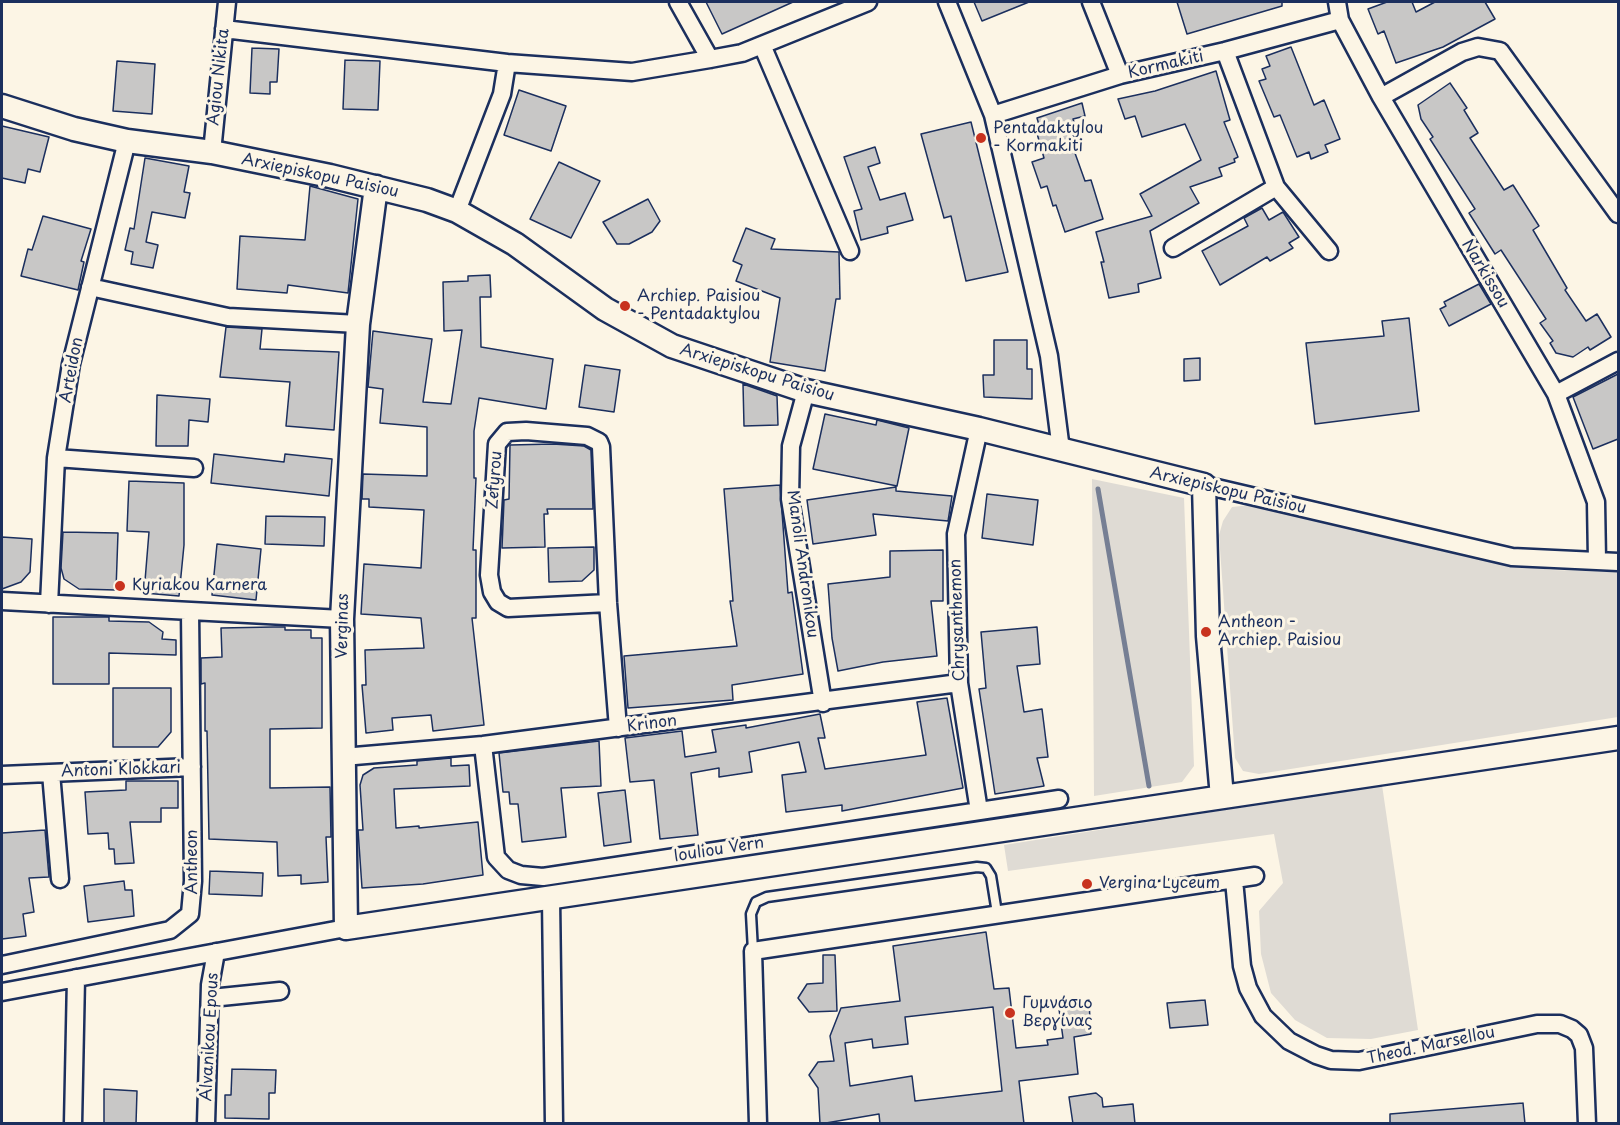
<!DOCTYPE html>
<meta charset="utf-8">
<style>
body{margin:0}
#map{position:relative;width:1620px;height:1125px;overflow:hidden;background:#fcf5e5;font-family:"Playpen Sans",sans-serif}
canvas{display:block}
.frame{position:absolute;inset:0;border:3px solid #1b2f5e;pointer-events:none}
</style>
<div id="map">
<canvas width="1620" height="1125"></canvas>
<div class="frame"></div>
</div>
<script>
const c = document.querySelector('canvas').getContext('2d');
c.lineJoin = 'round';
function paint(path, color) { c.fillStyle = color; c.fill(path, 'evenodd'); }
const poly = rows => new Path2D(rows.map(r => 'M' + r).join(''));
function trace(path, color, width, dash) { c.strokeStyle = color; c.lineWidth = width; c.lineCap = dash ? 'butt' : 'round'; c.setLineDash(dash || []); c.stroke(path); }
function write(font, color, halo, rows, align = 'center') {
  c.font = font + ' "Playpen Sans",sans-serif'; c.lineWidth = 6; c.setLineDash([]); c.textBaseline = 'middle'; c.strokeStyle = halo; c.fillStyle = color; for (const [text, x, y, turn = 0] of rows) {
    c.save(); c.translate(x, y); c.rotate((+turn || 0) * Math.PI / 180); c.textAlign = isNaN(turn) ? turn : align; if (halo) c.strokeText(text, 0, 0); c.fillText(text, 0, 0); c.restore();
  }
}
paint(poly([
 [1092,479,1184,498,1194,766,1182,782,1094,796],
 [1251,505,1447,551,1550,570,1618,572,1618,717,1259,774,1243,771,1235,758,1219,535,1223,521,1232,507],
 [1382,785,1418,1030,1371,1039,1327,1038,1295,1020,1271,993,1261,954,1259,911,1283,883,1274,834,1008,871,1004,845]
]), '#dfdbd4');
trace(poly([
 [1098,489,1149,786]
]), '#767f94', 5);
const building = poly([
 [706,2,793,2,722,34,706,2],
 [974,2,1029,2,982,21,974,2],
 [1177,2,1282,2,1282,6,1187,34,1177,2],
 [1387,2,1412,2,1416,12,1435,2,1485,2,1495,19,1443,47,1396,63,1384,31,1378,34,1368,9,1387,2],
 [1291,47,1314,105,1324,100,1340,139,1325,145,1328,152,1311,159,1309,152,1297,157,1280,115,1274,117,1259,81,1266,79,1262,69,1270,66,1266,56,1291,47],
 [252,48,279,49,277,82,270,82,270,94,250,93,252,48],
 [345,60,380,61,378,110,343,109,345,60],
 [117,61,155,64,152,114,113,111,117,61],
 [1216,71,1230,120,1224,122,1238,157,1234,159,1235,162,1219,168,1222,176,1190,187,1199,203,1150,231,1161,278,1138,284,1139,292,1109,298,1101,262,1104,262,1096,232,1152,216,1140,194,1201,160,1185,124,1142,137,1135,116,1125,119,1118,99,1155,91,1216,71],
 [1450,83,1467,108,1464,110,1478,133,1470,138,1504,190,1513,185,1539,226,1533,230,1567,288,1565,290,1586,321,1597,314,1611,337,1590,350,1588,347,1573,357,1556,353,1550,343,1553,341,1540,323,1546,319,1501,250,1495,254,1469,213,1475,209,1430,139,1433,137,1421,119,1418,105,1450,83],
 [519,90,566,106,551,151,504,135,519,90],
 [1082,103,1085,116,1073,119,1080,139,1071,142,1085,181,1091,180,1103,219,1065,232,1056,205,1053,206,1047,186,1041,188,1032,162,1044,158,1036,130,1039,125,1037,118,1082,103],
 [971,122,1008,272,966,281,951,216,944,218,921,134,971,122],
 [2,126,49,137,40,172,28,169,25,183,2,178,2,126],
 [875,147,880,163,868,167,880,200,905,193,913,220,887,227,888,233,861,240,854,211,862,209,844,157,875,147],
 [145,158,189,166,184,192,190,193,185,218,152,212,146,242,158,245,153,268,131,264,133,252,125,250,130,228,134,229,145,158],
 [559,162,600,181,571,238,530,219,559,162],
 [310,186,358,199,348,293,288,285,287,293,237,289,240,236,305,240,310,186],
 [648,199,660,221,652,232,629,244,617,244,603,222,648,199],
 [1262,208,1269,220,1283,212,1299,237,1289,243,1293,248,1270,261,1267,257,1220,285,1202,251,1248,226,1244,218,1262,208],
 [43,216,91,229,81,261,84,262,78,290,21,276,28,249,32,250,43,216],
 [746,228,775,239,771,249,839,252,840,299,836,299,825,371,770,362,780,298,736,281,742,265,733,261,746,228],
 [490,275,491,297,480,297,481,347,553,359,546,409,479,398,474,431,474,478,476,478,473,550,476,550,476,618,472,618,484,725,433,731,431,715,392,718,393,730,366,733,362,685,366,685,365,650,424,648,421,618,361,614,364,564,421,568,424,510,369,507,369,499,362,499,363,474,427,476,427,427,380,423,383,389,368,387,373,331,432,339,423,402,451,404,462,330,444,331,443,282,468,281,468,276,490,275],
 [1479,284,1491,304,1449,326,1440,309,1446,306,1444,302,1479,284],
 [1409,318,1419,411,1315,424,1306,343,1384,336,1382,321,1409,318],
 [226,327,262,329,260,349,339,352,334,430,286,426,290,382,220,377,226,327],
 [994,340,1027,340,1027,369,1032,369,1032,399,984,397,983,375,994,375,994,340],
 [1200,358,1200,380,1184,381,1184,359,1200,358],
 [585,365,620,370,614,412,579,407,585,365],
 [1618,374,1618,439,1593,449,1573,397,1618,374],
 [743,384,777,396,778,425,744,426,743,384],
 [157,395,210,399,208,422,189,420,188,446,156,446,157,395],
 [825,414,876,425,877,420,909,428,897,486,813,469,825,414],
 [553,444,584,446,591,450,593,509,547,509,548,514,544,514,545,547,502,548,504,500,509,499,510,445,553,444],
 [214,454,284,462,285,454,332,459,329,496,211,483,214,454],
 [129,481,184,483,184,545,179,596,144,593,149,532,127,531,129,481],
 [780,485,788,593,792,592,803,674,732,685,733,700,628,708,624,656,737,646,730,601,733,601,724,489,780,485],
 [896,487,896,491,952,496,948,521,873,514,876,535,813,544,807,500,896,487],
 [987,494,1038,500,1033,545,982,538,987,494],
 [266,516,325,517,324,546,265,544,266,516],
 [63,532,118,533,116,590,79,589,64,579,61,568,63,532],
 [2,537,32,539,30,572,21,582,2,589,2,537],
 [217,544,261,549,256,600,212,595,217,544],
 [594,547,594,570,582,581,549,582,548,548,594,547],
 [943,550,943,601,931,601,937,656,883,662,838,671,832,638,828,584,890,577,890,551,943,550],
 [53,617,109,617,109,621,149,622,163,632,162,639,176,640,176,655,109,653,109,684,53,684,53,617],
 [273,627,285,627,285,630,311,630,311,638,322,638,322,728,270,729,270,788,330,787,331,837,326,837,328,882,301,884,301,875,278,876,277,842,209,839,207,731,205,731,205,683,201,684,201,658,222,657,221,628,273,627],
 [1037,627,1040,664,1017,666,1024,712,1042,709,1048,757,1037,758,1044,786,995,794,979,689,986,688,981,632,1037,627],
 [113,688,171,688,171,732,158,747,113,747,113,688],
 [947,698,963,788,842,811,842,805,786,812,782,775,806,772,799,742,749,752,752,772,719,777,719,768,691,773,698,835,660,839,654,780,630,782,625,738,682,731,685,757,716,752,712,730,746,725,746,728,820,714,825,738,818,738,825,769,926,755,917,702,947,698],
 [599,741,601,786,561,788,566,837,522,842,518,804,510,804,509,792,503,792,499,753,599,741],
 [451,758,451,766,469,765,470,786,394,789,396,828,419,826,419,828,478,822,483,875,423,884,362,888,358,830,363,830,360,785,363,775,374,768,417,765,417,761,451,758],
 [126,781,178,781,178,808,161,808,161,822,130,822,134,863,115,864,114,849,109,849,108,833,88,834,85,792,126,790,126,781],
 [625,790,631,842,604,846,598,793,625,790],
 [45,830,49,877,29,878,34,912,23,914,26,936,2,939,2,833,45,830],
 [210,871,263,873,262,896,209,894,210,871],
 [124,881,125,890,132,890,134,916,88,922,84,886,124,881],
 [986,932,994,989,1009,988,1016,1048,1048,1045,1047,1040,1063,1038,1058,1002,1069,1000,1073,1004,1089,1003,1091,1034,1074,1037,1078,1074,1019,1081,1024,1124,880,1124,879,1114,820,1124,818,1088,809,1075,818,1062,834,1061,830,1036,841,1008,900,1001,893,946,986,932],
 [993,1007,1002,1091,915,1101,912,1076,850,1086,845,1043,872,1039,873,1048,908,1044,905,1017,993,1007],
 [823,955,835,955,837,1011,809,1012,798,998,807,984,823,983,823,955],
 [1205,1000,1208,1025,1170,1028,1167,1003,1205,1000],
 [232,1069,276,1070,275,1093,269,1093,269,1119,225,1118,225,1095,231,1095,232,1069],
 [104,1089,137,1091,136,1124,104,1124,104,1089],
 [1096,1093,1102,1098,1103,1107,1133,1104,1135,1124,1073,1124,1069,1097,1096,1093],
 [1523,1103,1525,1124,1390,1124,1390,1114,1523,1103]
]);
paint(building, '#c8c7c6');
trace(building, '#1b2f5e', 1.5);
const lane = poly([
 [753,951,751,914,756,902,767,897,977,867,986,868,991,876,997,913]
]);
const street = poly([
 [678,2,710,59],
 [947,2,993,115,1049,356,1061,450],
 [1091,2,1120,75],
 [1337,2,1340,20,1381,97,1556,394,1596,502,1597,560],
 [224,29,507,63,502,94,457,211],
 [762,45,850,251],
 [1225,51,1276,187,1329,251],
 [507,63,632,72,710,59,742,53,868,2],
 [1381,97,1462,52,1478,47,1500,51,1618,214],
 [993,115,1120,75,1225,51,1340,20],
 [212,152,227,2],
 [1173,248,1276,187],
 [90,287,228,317,358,324],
 [806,391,791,446,790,499,823,703],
 [1556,394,1618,361],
 [979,429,956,534,959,683,979,811],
 [56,458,194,468],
 [1204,485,1512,557,1618,562],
 [2,601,342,619],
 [608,603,508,608,498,602,492,592,489,575,497,444,507,432,526,431,587,436,599,442,601,447,608,603,618,728],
 [49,604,56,458,71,364,127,141],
 [483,745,496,857,508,870,521,875,543,877,1059,799],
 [343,757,483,745,959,683],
 [51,773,60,879],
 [2,775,192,767],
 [1234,880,1242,966,1248,988,1263,1016,1289,1041,1316,1055,1331,1060,1359,1061,1537,1024,1560,1024,1572,1029,1579,1035,1584,1048,1587,1124],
 [551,899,554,1124],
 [2,965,170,930,190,914,193,881,190,612],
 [2,992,346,928],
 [211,998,280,991],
 [73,1124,76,978],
 [206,1124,210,985,216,952],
 [758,1124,753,951,1255,876]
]);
const secondary = poly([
 [2,106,74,129,127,141,212,152,330,176,427,200,457,211,515,244,605,309,672,346,806,391,979,429,1204,485,1208,636,1222,797],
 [376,187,358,324,342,619,346,928,1618,738]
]);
trace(lane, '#1b2f5e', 13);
trace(street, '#1b2f5e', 21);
trace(secondary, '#1b2f5e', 27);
trace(lane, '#fcf5e5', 8);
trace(street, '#fcf5e5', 16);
trace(secondary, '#fcf5e5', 22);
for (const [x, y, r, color] of [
 [981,138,6,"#c8321e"],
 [625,306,6,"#c8321e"],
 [120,586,6,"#c8321e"],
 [1206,632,6,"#c8321e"],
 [1087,884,6,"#c8321e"],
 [1010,1013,6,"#c8321e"]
]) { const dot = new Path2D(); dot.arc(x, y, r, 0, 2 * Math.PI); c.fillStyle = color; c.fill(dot); trace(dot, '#fcf5e5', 2); }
write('16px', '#1b2f5e', '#fcf5e5', [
 ["Kormakiti",1166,65,-13],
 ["Agiou Nikita",219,77,-84],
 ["Arxiepiskopu Paisiou",320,176,12],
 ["Narkissou",1485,274,59],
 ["Arteidon",72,370,-79],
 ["Arxiepiskopu Paisiou",757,373,17],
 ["Zefyrou",495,480,-86],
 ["Arxiepiskopu Paisiou",1228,491,13],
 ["Manoli Andronikou",802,564,82],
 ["Chrysanthemon",958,620,-92],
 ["Verginas",343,626,-89],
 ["Krinon",652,724,-7],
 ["Antoni Klokkari",121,770,-2],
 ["Iouliou Vern",719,850,-9],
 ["Antheon",193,862,-90],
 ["Alvanikou Epous",210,1037,-87],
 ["Theod. Marsellou",1431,1046,-12]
]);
write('16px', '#1b2f5e', '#fcf5e5', [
 ["Pentadaktylou",993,129],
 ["- Kormakiti",993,147],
 ["Archiep. Paisiou",637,297],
 ["- Pentadaktylou",637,315],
 ["Kyriakou Karnera",132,586],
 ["Antheon -",1218,623],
 ["Archiep. Paisiou",1218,641],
 ["Vergina Lyceum",1099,884],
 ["Γυμνάσιο",1022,1004],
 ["Βεργίνας",1022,1022]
], 'left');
</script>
